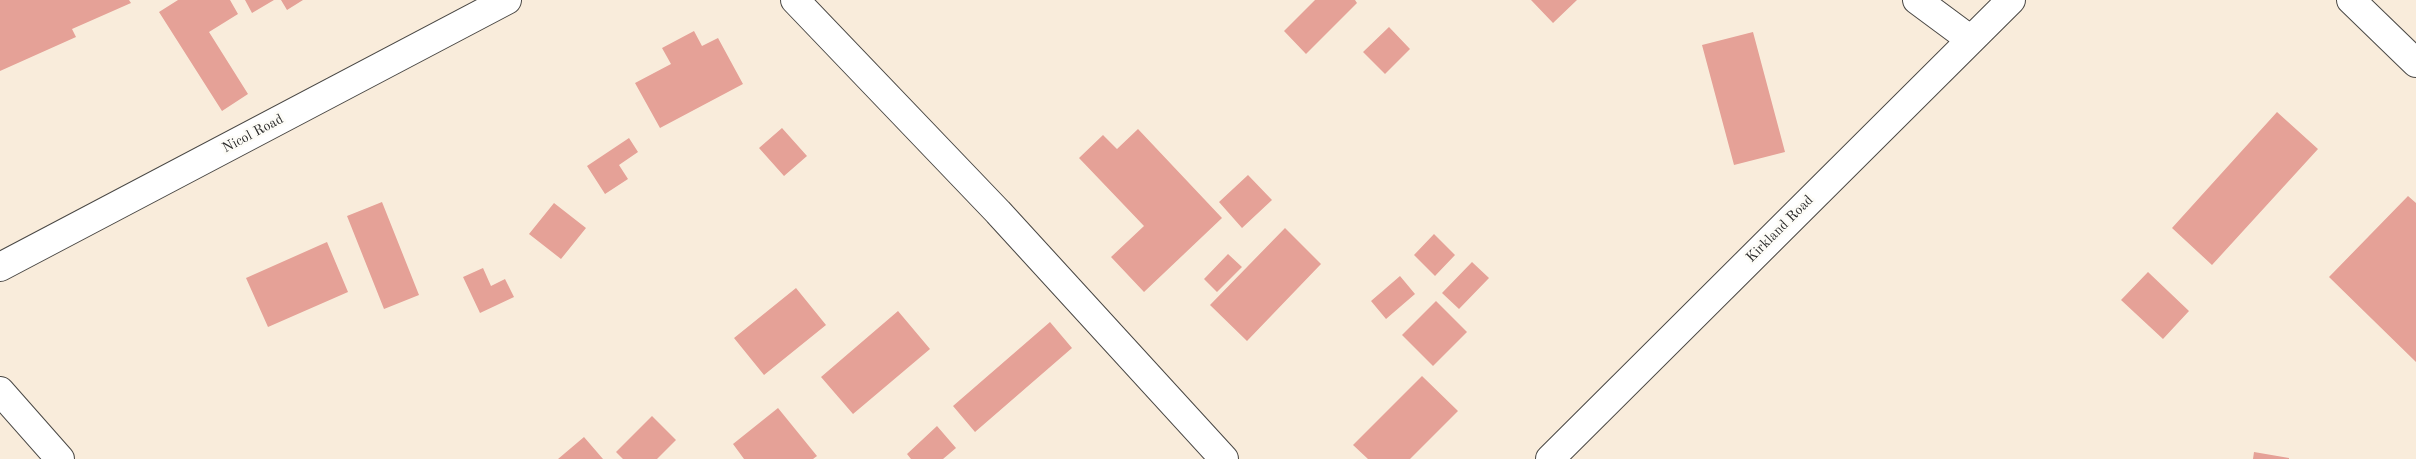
<!DOCTYPE html>
<style>
body{margin:0}
canvas{display:block;background:#f9ecdb}
</style>
<canvas width="2416" height="459"></canvas>
<script>
const c = document.querySelector('canvas').getContext('2d');
c.lineJoin = 'round';
function paint(path, color) { c.fillStyle = color; c.fill(path, 'evenodd'); }
const poly = rows => new Path2D(rows.map(r => 'M' + r).join(''));
function trace(path, color, width, dash) { c.strokeStyle = color; c.lineWidth = width; c.lineCap = dash ? 'butt' : 'round'; c.setLineDash(dash || []); c.stroke(path); }
function write(font, color, halo, rows, align = 'center') {
  c.font = font + ' "Old Standard TT",serif'; c.lineWidth = 5; c.setLineDash([]); c.textBaseline = 'middle'; c.strokeStyle = halo; c.fillStyle = color; for (const [text, x, y, turn = 0] of rows) {
    c.save(); c.translate(x, y); c.rotate((+turn || 0) * Math.PI / 180); c.textAlign = isNaN(turn) ? turn : align; if (halo) c.strokeText(text, 0, 0); c.fillText(text, 0, 0); c.restore();
  }
}
paint(poly([
 [0,0,129,0,131,3,72,29,76,37,0,71],
 [178,0,230,0,238,14,209,32,248,94,222,111,159,12],
 [245,0,274,0,252,13],
 [281,0,303,0,287,10],
 [1315,0,1355,0,1357,3,1306,54,1284,31],
 [1531,0,1577,0,1553,23],
 [1389,27,1410,49,1385,74,1363,52],
 [694,31,702,46,718,38,743,84,660,128,635,83,671,64,662,48],
 [1753,32,1785,152,1734,165,1702,45],
 [2277,112,2318,149,2212,265,2172,228],
 [782,128,807,156,784,176,759,148],
 [1138,129,1222,218,1144,292,1111,257,1144,226,1079,158,1103,135,1117,149],
 [629,138,638,152,619,165,628,179,605,194,587,166],
 [1248,175,1272,200,1242,228,1219,202],
 [2408,196,2416,203,2416,362,2329,277],
 [382,202,419,295,384,309,347,216],
 [554,203,586,228,561,259,529,234],
 [1285,228,1321,264,1247,341,1210,305],
 [1434,234,1455,255,1435,276,1414,255],
 [327,242,348,292,268,327,246,278],
 [1228,254,1242,267,1217,292,1204,279],
 [1472,262,1489,278,1459,309,1442,293],
 [483,268,491,286,505,279,514,297,480,313,463,277],
 [2148,272,2189,311,2163,339,2121,300],
 [1400,276,1415,294,1386,319,1371,301],
 [796,288,826,325,764,375,734,338],
 [1436,301,1467,332,1433,366,1402,335],
 [898,311,930,349,853,414,821,377],
 [1050,322,1072,348,975,432,953,406],
 [1422,376,1458,411,1410,459,1368,459,1353,445],
 [778,408,817,456,813,459,744,459,733,444],
 [652,416,676,440,657,459,623,459,616,452],
 [937,426,956,448,943,459,911,459,907,454],
 [584,437,603,459,558,459],
 [2254,452,2289,458,2289,459,2253,459]
]), '#e5a197');
const street = poly([
 [795,0,998,212,1224,459],
 [1917,0,1971,40],
 [2351,0,2416,63],
 [0,267,507,0],
 [1550,459,2011,0]
]);
const secondary = poly([
 [0,391,60,459]
]);
trace(street, '#4a4845', 30);
trace(secondary, '#4a4845', 30);
trace(street, '#fff', 28);
trace(secondary, '#fff', 28);
write('14px', '#2b2b2b', '#fdfcf7', [
 ["Nicol Road",253,134,-28],
 ["Kirkland Road",1780,229,-45]
]);
</script>
